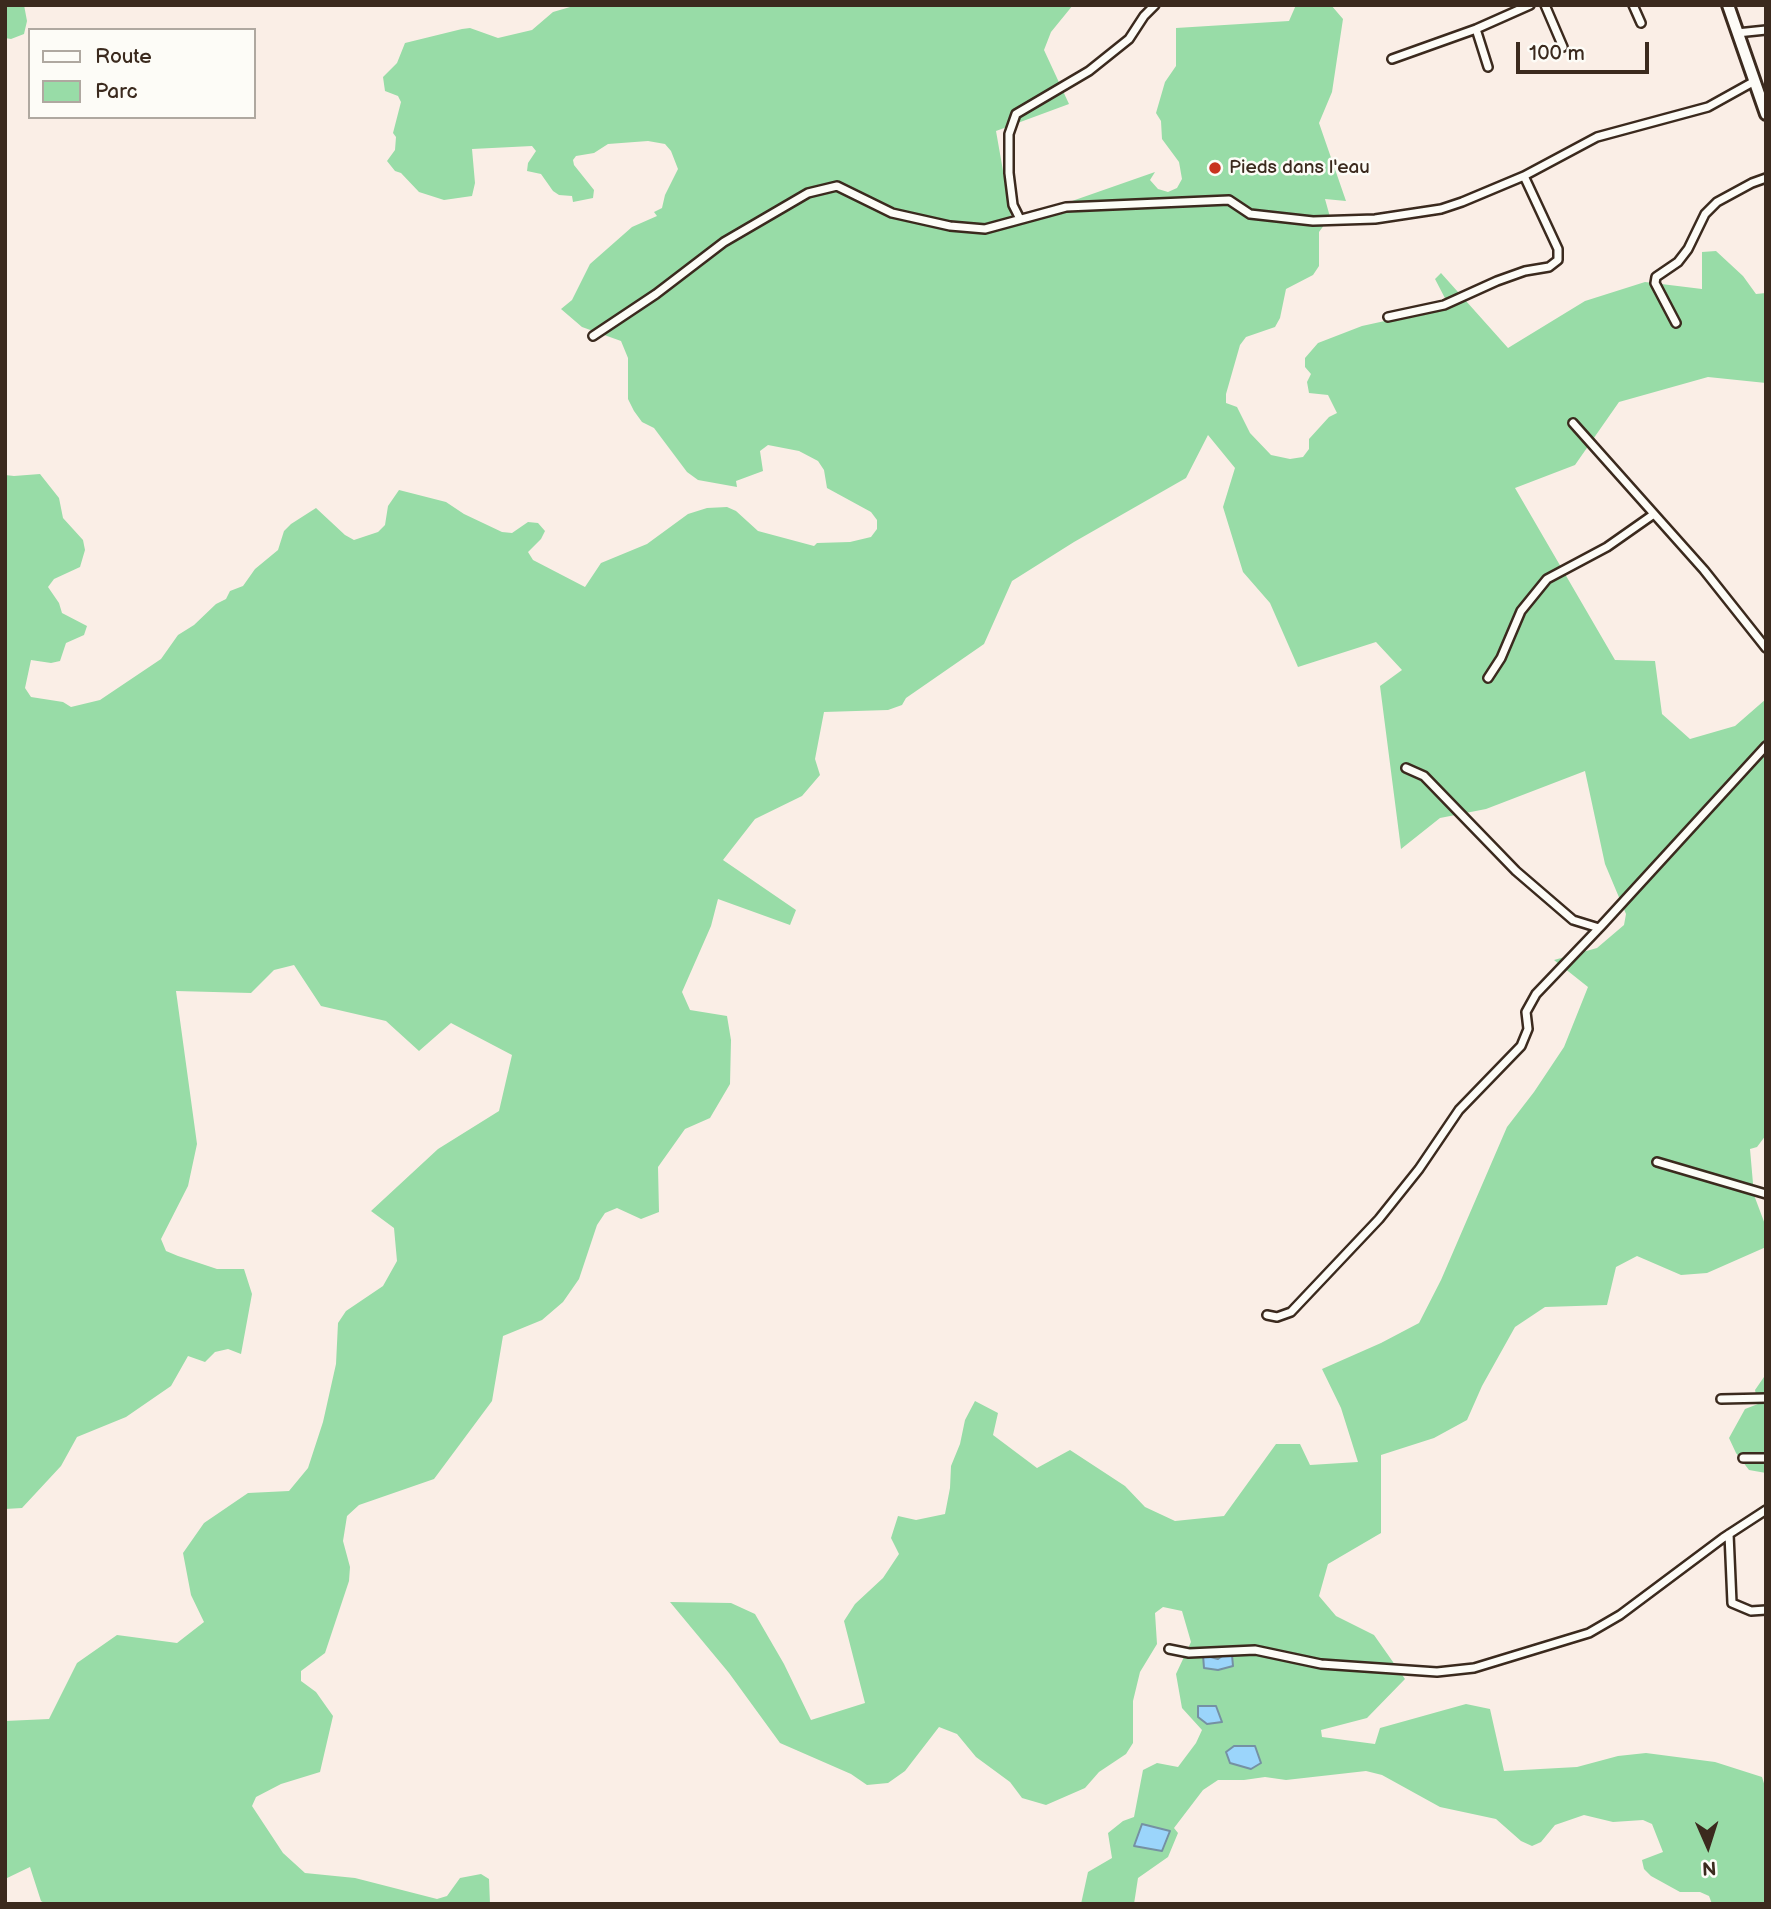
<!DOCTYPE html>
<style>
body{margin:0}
#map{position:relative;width:1771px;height:1909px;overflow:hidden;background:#faeee6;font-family:"Balsamiq Sans",sans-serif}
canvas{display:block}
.frame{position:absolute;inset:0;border:7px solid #3b2a1e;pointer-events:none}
.legend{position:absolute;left:28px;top:28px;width:228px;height:91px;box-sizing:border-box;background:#fdfcf7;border:2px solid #afa8a0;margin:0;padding:9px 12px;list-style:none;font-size:21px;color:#3b2a1e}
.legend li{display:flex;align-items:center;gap:14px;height:35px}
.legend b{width:35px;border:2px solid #afa8a0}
.north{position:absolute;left:1673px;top:1811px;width:70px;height:70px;-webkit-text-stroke:5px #fdfcf7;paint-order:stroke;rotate:177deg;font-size:19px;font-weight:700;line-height:28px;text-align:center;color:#3b2a1e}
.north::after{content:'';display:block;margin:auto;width:24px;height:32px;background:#3b2a1e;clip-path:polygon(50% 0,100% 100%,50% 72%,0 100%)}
.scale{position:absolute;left:1516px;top:42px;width:133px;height:32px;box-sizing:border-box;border:4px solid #3b2a1e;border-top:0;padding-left:9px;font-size:21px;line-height:24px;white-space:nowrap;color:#3b2a1e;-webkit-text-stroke:5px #fdfcf7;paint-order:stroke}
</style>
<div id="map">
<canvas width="1771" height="1909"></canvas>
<div class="frame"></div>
<ul class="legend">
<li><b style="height:9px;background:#fdfcf7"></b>Route</li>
<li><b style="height:19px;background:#98dca7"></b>Parc</li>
</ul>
<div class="north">N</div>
<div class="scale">100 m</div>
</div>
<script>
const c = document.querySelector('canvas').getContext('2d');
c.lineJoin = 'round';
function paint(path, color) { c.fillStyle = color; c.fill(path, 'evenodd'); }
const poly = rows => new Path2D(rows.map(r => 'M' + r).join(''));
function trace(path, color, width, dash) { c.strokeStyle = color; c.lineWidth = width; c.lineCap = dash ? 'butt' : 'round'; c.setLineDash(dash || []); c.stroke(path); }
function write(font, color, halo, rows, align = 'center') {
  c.font = font + ' "Balsamiq Sans",sans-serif'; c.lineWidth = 5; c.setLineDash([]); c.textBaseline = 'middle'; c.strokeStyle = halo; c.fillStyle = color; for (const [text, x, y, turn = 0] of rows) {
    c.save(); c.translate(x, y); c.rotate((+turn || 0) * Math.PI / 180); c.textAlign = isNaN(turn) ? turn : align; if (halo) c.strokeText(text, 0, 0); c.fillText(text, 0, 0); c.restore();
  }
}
paint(poly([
 [5,5,24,5,27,21,24,34,11,39,5,38],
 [577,5,1073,5,1051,32,1044,50,1069,104,996,131,1012,222,1155,172,1150,180,1158,189,1168,192,1177,188,1182,179,1179,162,1162,139,1161,121,1156,113,1165,82,1176,66,1176,28,1289,21,1296,5,1331,5,1343,19,1332,92,1319,123,1346,201,1325,199,1330,217,1319,232,1319,266,1313,275,1286,289,1280,318,1275,327,1246,337,1240,345,1226,394,1226,403,1237,407,1250,433,1271,455,1290,459,1303,457,1309,449,1309,439,1329,417,1337,413,1328,395,1309,393,1307,382,1311,374,1305,367,1305,358,1318,343,1362,326,1412,315,1424,304,1448,304,1435,279,1441,273,1508,348,1585,301,1645,282,1702,289,1702,252,1716,251,1743,276,1756,294,1766,293,1766,383,1708,377,1619,402,1575,465,1515,488,1615,660,1655,661,1662,714,1690,739,1735,726,1766,699,1766,1135,1757,1147,1750,1149,1754,1195,1766,1227,1766,1247,1707,1273,1681,1275,1637,1256,1616,1267,1607,1305,1545,1307,1515,1327,1482,1386,1467,1420,1434,1438,1381,1455,1381,1533,1328,1564,1319,1596,1336,1616,1374,1635,1405,1679,1367,1718,1321,1730,1322,1737,1375,1744,1380,1728,1466,1704,1490,1709,1504,1771,1577,1767,1618,1756,1646,1753,1715,1762,1762,1777,1766,1790,1766,1904,1712,1904,1709,1896,1700,1892,1680,1892,1651,1876,1644,1869,1642,1860,1663,1852,1652,1824,1643,1820,1613,1822,1584,1815,1555,1825,1541,1842,1532,1846,1521,1841,1496,1819,1440,1807,1382,1775,1366,1771,1286,1780,1265,1777,1244,1780,1218,1780,1203,1790,1174,1828,1178,1833,1168,1857,1138,1878,1134,1904,1081,1904,1088,1872,1112,1858,1108,1833,1123,1821,1134,1817,1143,1770,1157,1763,1178,1767,1196,1743,1202,1730,1182,1708,1176,1674,1191,1642,1182,1611,1163,1607,1155,1613,1157,1644,1140,1672,1133,1701,1133,1743,1126,1754,1099,1772,1085,1788,1046,1805,1022,1798,1010,1782,976,1757,957,1734,939,1727,905,1771,888,1783,867,1785,851,1774,780,1743,729,1673,670,1602,731,1603,755,1614,784,1664,811,1720,865,1703,844,1621,855,1604,883,1578,899,1554,891,1538,898,1516,916,1520,945,1514,950,1488,951,1466,960,1444,965,1420,975,1401,998,1413,993,1435,1037,1468,1070,1450,1125,1486,1145,1507,1175,1521,1224,1516,1276,1444,1300,1444,1310,1465,1358,1462,1341,1408,1322,1369,1381,1343,1419,1323,1441,1280,1507,1127,1534,1092,1564,1047,1588,987,1554,960,1597,948,1624,925,1626,914,1605,864,1585,771,1486,809,1440,818,1401,849,1380,686,1402,670,1376,642,1298,667,1270,603,1243,572,1223,507,1235,468,1208,435,1186,478,1074,542,1012,581,984,644,906,698,902,705,888,710,824,712,815,759,820,775,802,796,755,819,723,860,796,910,790,925,718,899,711,926,682,992,690,1010,727,1016,731,1040,730,1084,710,1118,685,1129,658,1167,659,1212,641,1219,617,1208,605,1213,597,1225,579,1279,563,1302,542,1320,503,1336,492,1401,434,1479,359,1505,347,1516,343,1541,350,1567,349,1581,325,1653,301,1671,301,1681,316,1692,333,1716,320,1772,281,1784,256,1797,252,1806,283,1853,305,1873,355,1878,437,1899,447,1896,460,1878,481,1874,489,1879,490,1904,46,1904,41,1901,30,1867,5,1879,5,1721,49,1719,77,1663,117,1635,177,1643,204,1622,191,1595,183,1553,204,1523,248,1493,289,1491,308,1468,323,1422,336,1364,338,1323,346,1311,383,1286,397,1261,394,1228,371,1211,438,1149,499,1111,512,1055,451,1023,419,1051,386,1021,321,1006,294,965,274,970,251,993,176,991,197,1144,188,1186,161,1239,166,1251,178,1256,217,1269,244,1269,252,1294,241,1354,228,1349,215,1352,205,1362,188,1356,171,1386,126,1417,77,1437,61,1466,22,1508,5,1509,5,475,14,476,40,474,59,498,63,518,83,540,85,550,80,567,54,579,48,587,59,603,62,613,87,626,84,635,66,643,60,661,51,663,31,660,25,688,31,697,63,702,71,707,100,700,161,659,178,635,194,625,216,604,226,599,230,591,243,586,255,569,278,550,284,531,291,524,316,508,345,535,354,540,378,532,385,525,388,506,399,490,446,502,464,514,502,532,512,533,528,522,538,523,545,531,541,539,528,552,533,560,585,587,601,563,647,544,688,514,707,508,727,507,736,511,758,531,814,546,817,543,850,542,871,537,877,529,877,520,871,512,827,488,824,470,818,461,799,451,768,445,760,451,763,471,736,481,737,487,698,480,687,472,654,428,642,422,634,411,628,399,628,358,621,341,582,327,561,309,572,300,590,264,632,227,657,216,654,212,662,208,665,195,678,169,671,151,665,144,648,141,608,144,594,153,576,156,573,160,574,165,594,190,593,198,573,202,572,196,559,195,553,191,541,174,527,171,528,163,536,151,532,146,472,149,475,183,472,196,444,200,419,192,401,173,395,171,387,161,395,150,396,137,393,133,401,102,398,96,385,91,383,77,397,63,405,43,462,29,470,28,498,38,532,30,553,12],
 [1764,1377,1766,1377,1766,1473,1749,1470,1736,1453,1729,1438,1745,1409,1758,1404,1755,1390]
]), '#98dca7');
const water = poly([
 [1225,1654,1232,1655,1233,1666,1218,1670,1204,1668,1203,1655,1218,1659,1225,1654],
 [1198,1706,1216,1706,1222,1722,1207,1724,1198,1717,1198,1706],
 [1234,1746,1255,1746,1261,1763,1251,1769,1230,1763,1226,1752,1234,1746],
 [1142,1824,1170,1831,1162,1851,1134,1846,1142,1824]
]);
paint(water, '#9bd5fb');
trace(water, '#7591a3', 2);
const street = poly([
 [1545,5,1563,47],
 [1633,5,1641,23],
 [1476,29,1488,67],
 [1737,33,1766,30],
 [1392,59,1476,29,1530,5],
 [1020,219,1013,205,1009,173,1009,134,1016,114,1089,71,1129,39,1144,16,1155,5],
 [1388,317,1444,305,1497,281,1525,271,1549,267,1558,260,1558,249,1524,176],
 [1676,323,1655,283,1656,277,1678,262,1688,249,1705,214,1717,202,1752,183,1766,178],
 [593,336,656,294,724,242,808,193,837,186,892,213,950,226,985,229,1066,207,1229,200,1250,214,1313,221,1375,219,1441,209,1462,202,1524,176,1597,137,1708,107,1753,82],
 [1573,423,1704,570,1766,648],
 [1488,678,1501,658,1521,611,1547,579,1607,547,1654,514],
 [1406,768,1424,776,1516,871,1573,920,1599,928],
 [1657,1162,1766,1194],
 [1267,1315,1277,1317,1291,1312,1379,1219,1419,1169,1459,1110,1521,1046,1528,1029,1526,1012,1536,994,1602,925,1766,746],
 [1721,1399,1766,1398],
 [1743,1458,1766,1458],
 [1729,1534,1732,1603,1751,1611,1766,1610],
 [1169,1649,1189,1653,1255,1650,1321,1664,1437,1672,1474,1668,1589,1633,1620,1615,1723,1538,1766,1510]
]);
const secondary = poly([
 [1728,5,1766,114]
]);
trace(street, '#3b2a1e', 12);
trace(secondary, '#3b2a1e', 16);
trace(street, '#fdfcf7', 7);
trace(secondary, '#fdfcf7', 10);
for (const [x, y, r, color] of [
 [1215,168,7,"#c8321e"]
]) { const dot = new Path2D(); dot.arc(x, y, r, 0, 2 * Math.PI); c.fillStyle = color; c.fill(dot); trace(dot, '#fdfcf7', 2.5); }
write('19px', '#3b2a1e', '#fdfcf7', [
 ["Pieds dans l'eau",1229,168]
], 'left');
</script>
